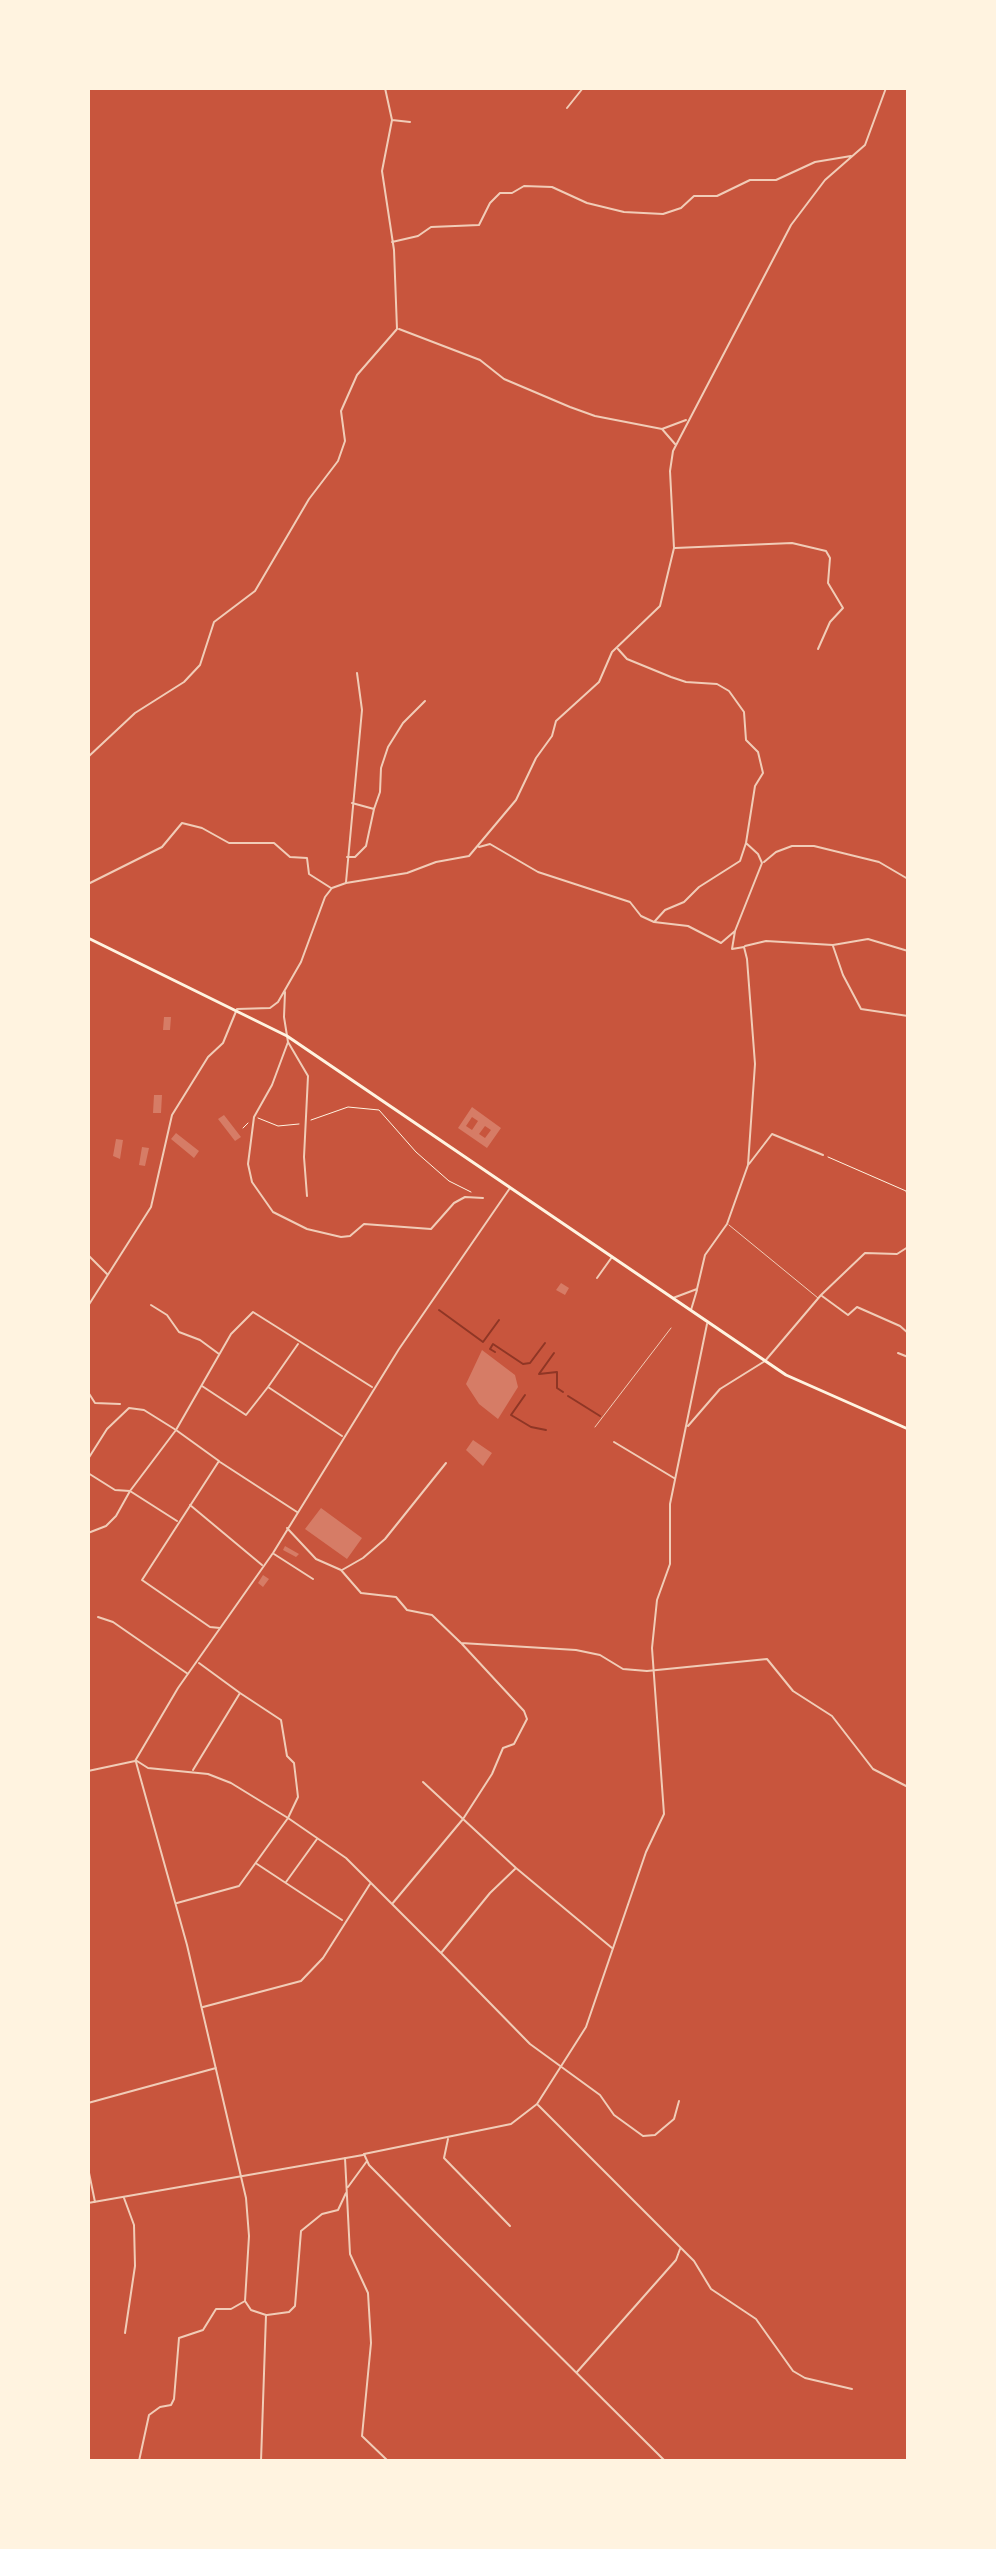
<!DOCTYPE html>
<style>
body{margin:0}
#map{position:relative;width:996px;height:2549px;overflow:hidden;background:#c8553d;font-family:Poppins,sans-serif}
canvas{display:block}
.frame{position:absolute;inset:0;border:90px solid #fff3e0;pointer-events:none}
</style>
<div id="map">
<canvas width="996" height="2549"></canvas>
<div class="frame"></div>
</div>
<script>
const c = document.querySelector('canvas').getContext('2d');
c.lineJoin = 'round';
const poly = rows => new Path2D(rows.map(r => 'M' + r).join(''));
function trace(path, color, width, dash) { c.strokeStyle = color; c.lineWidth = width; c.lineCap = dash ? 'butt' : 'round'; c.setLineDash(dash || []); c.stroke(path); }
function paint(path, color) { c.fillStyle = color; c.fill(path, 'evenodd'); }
trace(poly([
 [439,1310,483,1342,499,1320],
 [495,1352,490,1349,493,1344,523,1364,530,1363,545,1343],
 [554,1353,539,1374,557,1372,557,1388,563,1392],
 [525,1395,511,1415,531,1427,546,1430],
 [568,1396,600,1416]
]), '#8f3625', 2);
paint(poly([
 [164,1017,171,1017,170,1030,163,1030],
 [154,1095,162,1095,161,1113,153,1113],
 [472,1107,501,1128,487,1148,458,1128],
 [472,1117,478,1121,472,1130,466,1126],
 [485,1126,491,1130,485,1138,479,1134],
 [224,1115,241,1137,235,1141,218,1119],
 [176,1133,199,1151,194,1158,171,1139],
 [116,1139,123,1140,120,1159,113,1156],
 [142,1147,149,1148,145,1166,139,1165],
 [561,1283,569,1288,565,1295,556,1290],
 [482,1350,515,1375,518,1387,498,1419,479,1404,466,1384],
 [473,1440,492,1453,483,1466,466,1450],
 [321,1508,362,1538,347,1559,305,1529],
 [285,1546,299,1554,296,1557,283,1550],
 [263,1575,269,1579,263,1587,258,1583]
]), '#d67c66');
trace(poly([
 [258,1118,278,1126,299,1124],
 [311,1120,348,1107,379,1110,416,1152,449,1181,471,1192],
 [243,1128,248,1123],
 [828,1157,906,1191,908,1199]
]), '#fff3e0', 1);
trace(poly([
 [729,1225,818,1298],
 [595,1427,671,1328]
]), '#f1ccb7', 1);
trace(poly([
 [385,88,392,120,410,122],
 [567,108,583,88],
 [392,242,418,236,431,227,479,225,490,203,500,193,512,193,524,186,552,187,587,203,624,212,663,214,681,208,694,196,717,196,750,180,776,180,815,162,851,156],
 [399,329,480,360,504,379,570,407,595,416,662,429,675,444],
 [662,429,686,420],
 [675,548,792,543,826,551,830,558,828,583,843,608,830,622,818,649],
 [618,649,627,659,671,677,686,682,717,684,729,691,744,712,746,740,758,752,763,773,755,786,746,843,758,854,762,863,735,931,732,949,744,947,747,959,755,1064,748,1165,727,1224,705,1255,697,1289,673,1298],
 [88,757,135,713,184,682,200,665,214,622,255,591,309,499,338,461,345,441,341,411,357,375,397,329,394,250,382,171,392,120],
 [352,803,374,809,380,792,381,768,388,747,403,723,425,701],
 [479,847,490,844,538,872,630,902,641,916,654,922,688,926,721,943,735,931],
 [347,857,355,857,366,846,374,809],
 [764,862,776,852,792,846,814,846,879,862,908,879],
 [346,882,362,710,357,673],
 [88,884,162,847,182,823,202,828,229,843,274,843,290,857,307,858,309,874,331,888],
 [655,921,665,910,684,902,699,887,740,861,746,843],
 [745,946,766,941,833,945,868,939,908,951],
 [833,946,843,975,861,1009,908,1016],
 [285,992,284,1017,288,1042,308,1076,304,1157,307,1196],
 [288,1042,272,1085,254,1117,248,1164,252,1182,273,1212,307,1229,341,1237,350,1236,364,1224,431,1229,454,1203,465,1197,483,1198],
 [749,1164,772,1134,823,1155],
 [88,1255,107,1274],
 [597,1278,612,1257],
 [822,1296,848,1315,857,1307,900,1326,908,1333],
 [151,1305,167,1315,179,1332,200,1340,219,1354],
 [88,1306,151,1207,172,1115,208,1057,223,1043,237,1009,270,1008,278,1002,301,962,325,897,332,888,346,883,407,873,436,862,469,856,516,800,536,758,552,736,556,721,599,682,612,652,660,606,674,548,670,471,673,451,791,225,825,180,865,145,886,88],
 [691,1310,697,1290],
 [898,1353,908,1357],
 [202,1386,246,1415,268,1387,342,1436],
 [268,1387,298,1344],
 [88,1392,95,1403,120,1404],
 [688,1426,720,1389,765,1361,821,1295,865,1253,897,1254,908,1247],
 [614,1442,674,1478],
 [88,1459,107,1429,129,1408,144,1410,176,1430,231,1334,253,1312,372,1387],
 [220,1462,297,1512],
 [88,1473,115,1490,130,1491,177,1521],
 [190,1505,262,1565],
 [287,1528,316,1559,341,1570,361,1593,396,1597,407,1610,432,1615,461,1643,576,1650,600,1655,623,1669,647,1671,767,1659,793,1691,832,1716,873,1769,908,1787],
 [88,1533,106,1526,116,1516,130,1491,176,1430,219,1461,142,1580,210,1627,220,1628],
 [274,1554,313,1579],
 [342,1570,363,1558,385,1539,446,1463],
 [98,1617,113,1622,188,1674],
 [137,1761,148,1768,208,1774,231,1783,288,1818,346,1858,441,1953,490,1893,516,1868],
 [136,1762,187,1945,246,2198,249,2236,245,2301,251,2310,266,2315,261,2461],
 [193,1770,240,1693,199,1663],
 [88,1771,135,1761,178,1688,273,1553,399,1349,510,1188],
 [423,1782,516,1868,612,1948],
 [257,1864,342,1920],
 [286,1882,317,1839],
 [177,1903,239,1886,288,1818,298,1797,294,1763,287,1756,281,1720,240,1693],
 [392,1904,463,1819,492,1774,503,1748,514,1744,527,1719,524,1711,462,1644],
 [442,1954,530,2044,600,2095,614,2115,643,2136,655,2135,674,2119,679,2101],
 [203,2007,301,1981,323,1958,370,1884],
 [88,2103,216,2068],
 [538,2105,694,2261,711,2289,756,2319,793,2371,805,2378,852,2389],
 [448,2139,444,2158,510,2226],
 [345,2158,350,2254,368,2293,371,2343,362,2436,388,2461],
 [88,2168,95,2202],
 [348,2187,367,2161],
 [124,2198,134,2225,135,2266,125,2333],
 [88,2203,363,2155],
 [267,2315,289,2312,295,2306,301,2231,322,2214,338,2210,346,2193],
 [577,2372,676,2260,680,2249],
 [139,2461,149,2415,160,2407,171,2405,174,2399,179,2338,203,2330,216,2309,231,2309,245,2301],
 [665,2461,436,2233,369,2165,364,2154,511,2124,537,2104,586,2027,646,1852,664,1814,652,1648,657,1600,670,1564,670,1504,707,1324]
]), '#f1ccb7', 2);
trace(poly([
 [88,938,287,1036,786,1375,908,1429]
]), '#fff3e0', 3);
</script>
